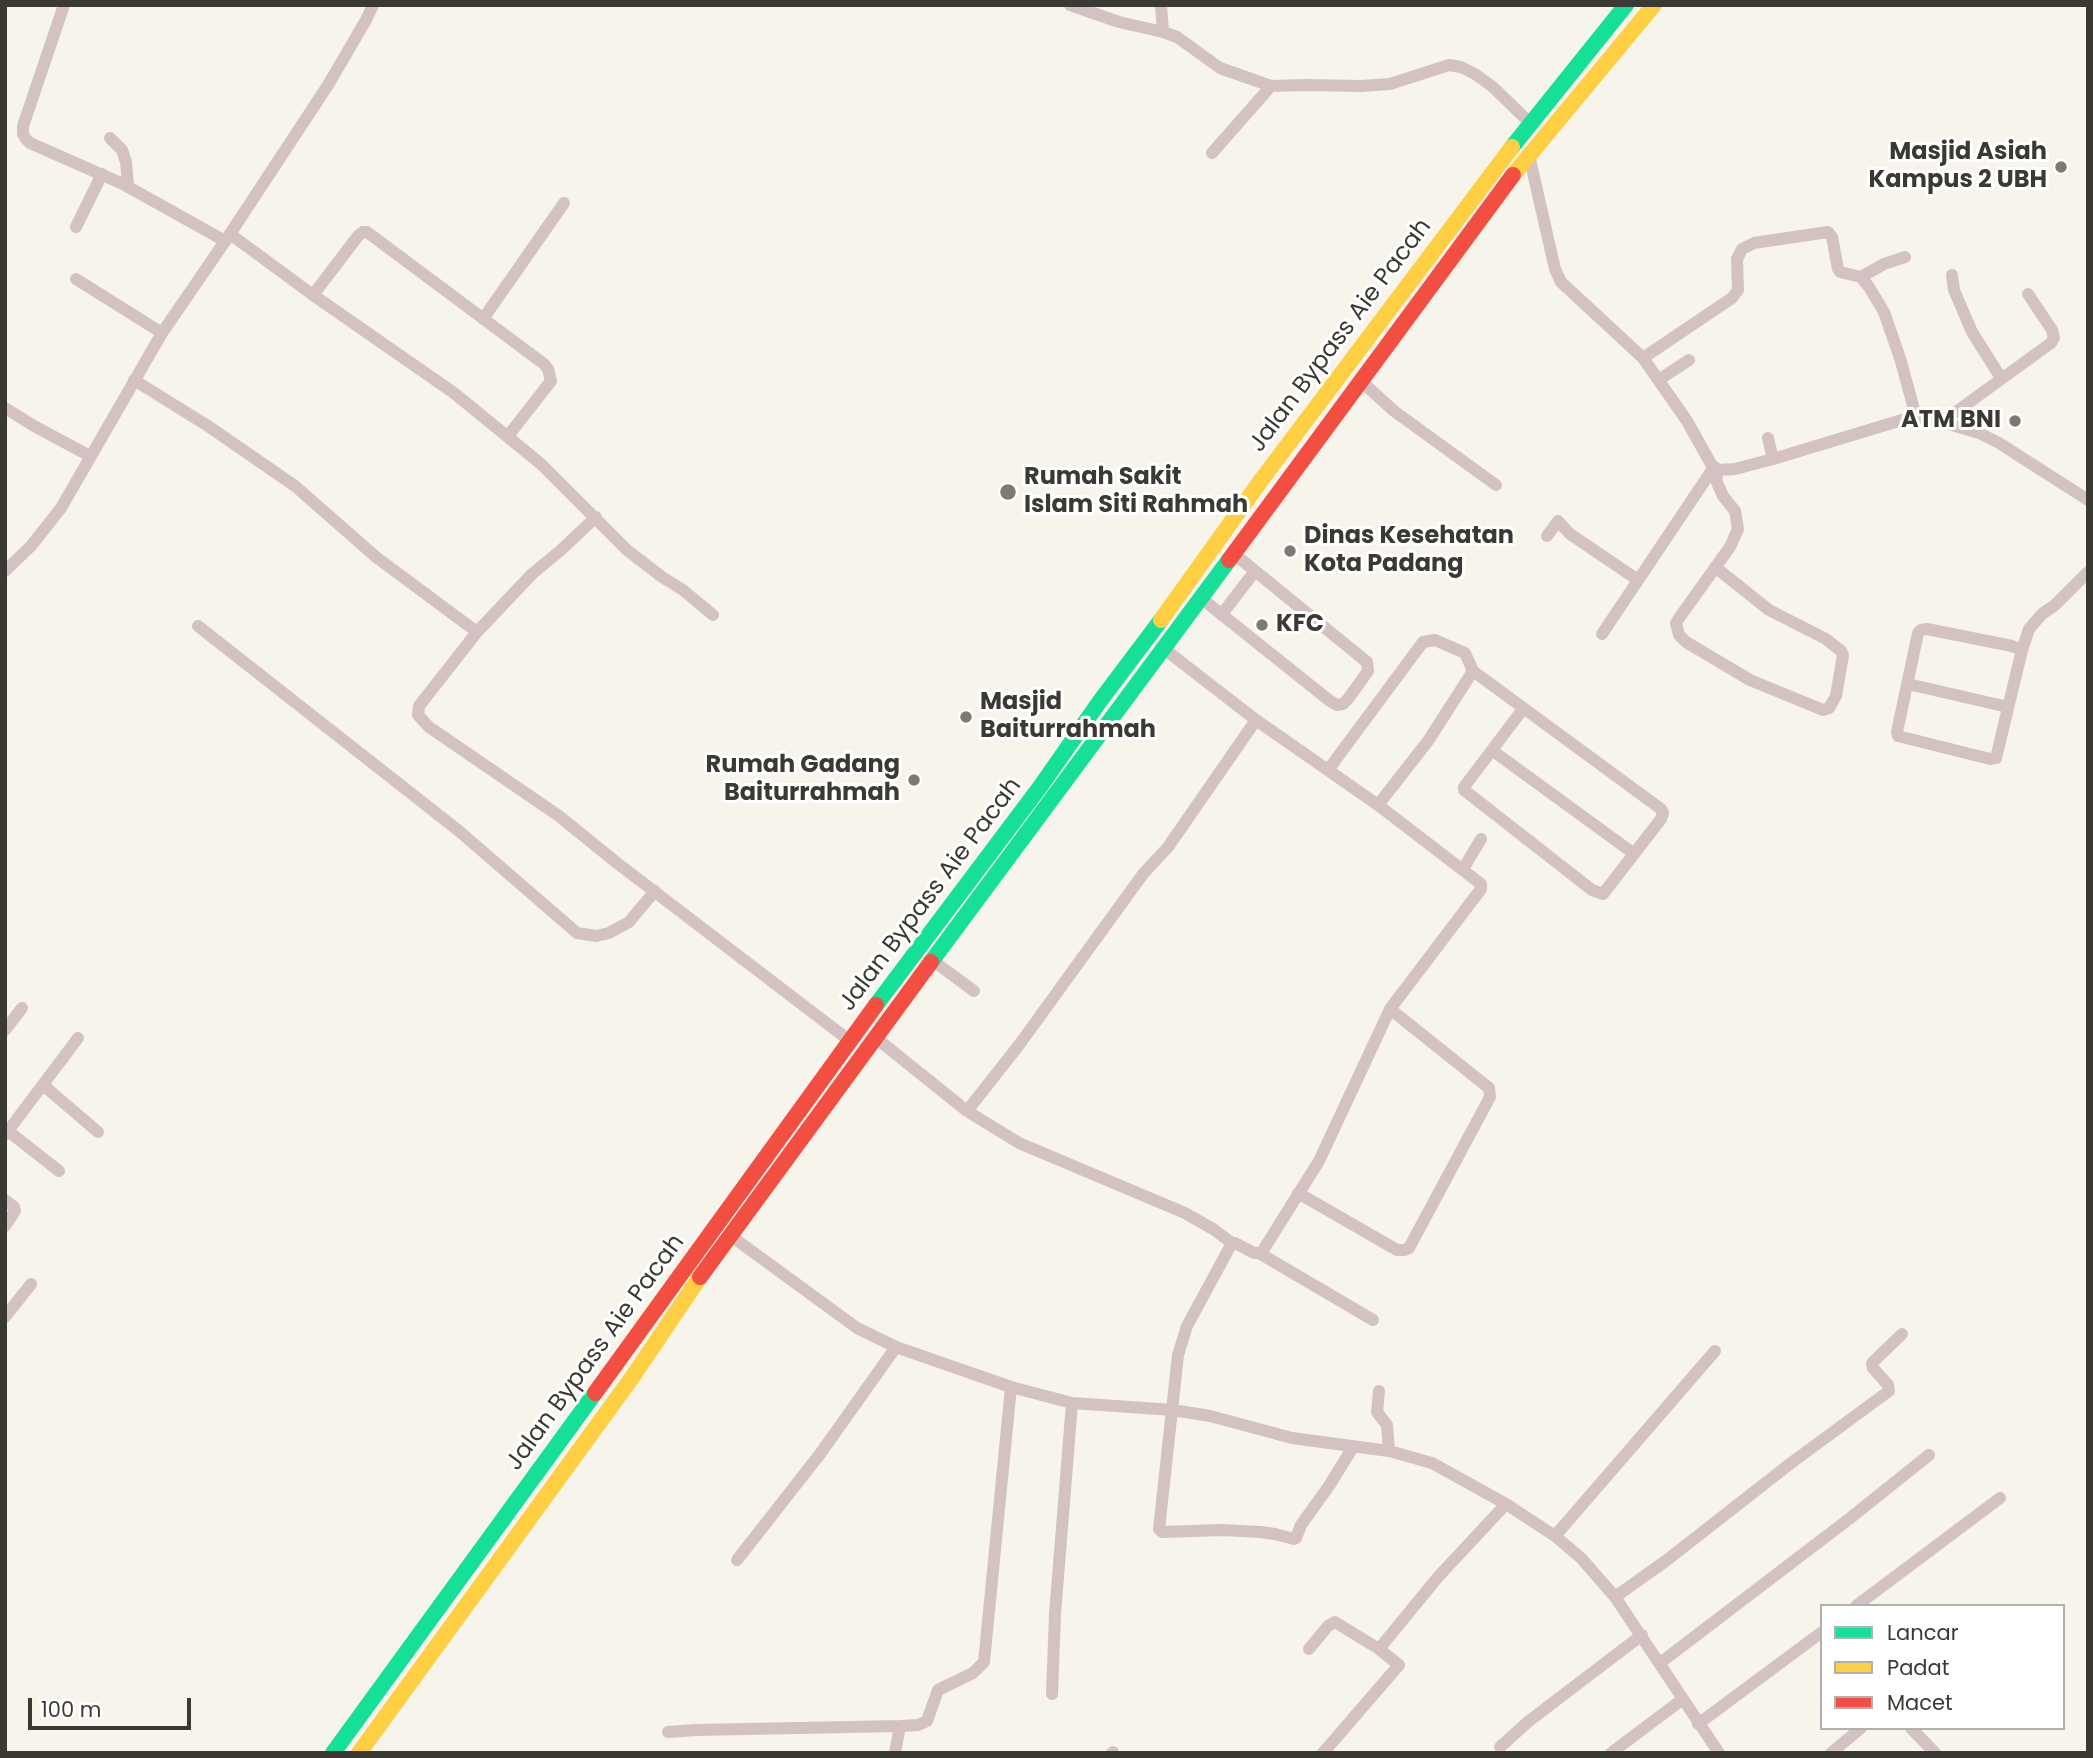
<!DOCTYPE html>
<style>
body{margin:0}
#map{position:relative;width:2093px;height:1758px;overflow:hidden;background:#f7f4ec;font-family:Poppins,sans-serif}
canvas{display:block}
.frame{position:absolute;inset:0;border:7px solid #3b3934;pointer-events:none}
.legend{position:absolute;left:1820px;top:1604px;width:245px;height:126px;box-sizing:border-box;background:#fff;border:2px solid #b1b0ae;margin:0;padding:9px 12px;list-style:none;font-size:21px;color:#3b3934}
.legend li{display:flex;align-items:center;gap:14px;height:35px}
.legend b{width:35px;border:2px solid #b1b0ae}
.scale{position:absolute;left:28px;top:1698px;width:163px;height:32px;box-sizing:border-box;border:4px solid #3b3934;border-top:0;padding-left:9px;font-size:21px;line-height:24px;white-space:nowrap;color:#3b3934;-webkit-text-stroke:5px #fff;paint-order:stroke}
</style>
<div id="map">
<canvas width="2093" height="1758"></canvas>
<div class="frame"></div>
<ul class="legend">
<li><b style="height:9px;background:#16e098"></b>Lancar</li>
<li><b style="height:9px;background:#ffcf43"></b>Padat</li>
<li><b style="height:9px;background:#f24e42"></b>Macet</li>
</ul>
<div class="scale">100 m</div>
</div>
<script>
const c = document.querySelector('canvas').getContext('2d');
c.lineJoin = 'round';
const poly = rows => new Path2D(rows.map(r => 'M' + r).join(''));
function trace(path, color, width, dash) { c.strokeStyle = color; c.lineWidth = width; c.lineCap = dash ? 'butt' : 'round'; c.setLineDash(dash || []); c.stroke(path); }
function write(font, color, halo, rows, align = 'center') {
  c.font = font + ' Poppins,sans-serif'; c.lineWidth = 6; c.setLineDash([]); c.textBaseline = 'middle'; c.strokeStyle = halo; c.fillStyle = color; for (const [text, x, y, turn = 0] of rows) {
    c.save(); c.translate(x, y); c.rotate((+turn || 0) * Math.PI / 180); c.textAlign = isNaN(turn) ? turn : align; if (halo) c.strokeText(text, 0, 0); c.fillText(text, 0, 0); c.restore();
  }
}
trace(poly([
 [64,5,23,126,23,134,26,139,30,143,123,184,225,241],
 [1070,5,1119,22,1163,32,1177,37,1220,68,1271,86,1305,85,1361,86,1390,84,1449,65,1461,67,1475,74,1493,87,1530,123],
 [1161,5,1163,32],
 [110,138,122,150,126,162,128,186],
 [1212,153,1271,86],
 [1529,155,1555,269,1561,282,1643,358,1687,421,1711,464,1718,470,1735,469,1773,459,1902,420,1942,422,1979,433,1999,443,2088,500],
 [76,227,102,174],
 [230,234,313,295,454,393,541,464,627,550,662,577,683,590,713,615],
 [1952,275,1954,290,1972,332,2001,378],
 [1861,277,1884,264,1905,257],
 [76,279,162,333],
 [313,295,358,236,363,232,367,232,544,364,548,369,551,381,508,436],
 [483,319,564,203],
 [1643,358,1732,298,1738,290,1737,259,1742,249,1754,243,1828,232,1832,237,1838,269,1840,272,1861,277,1869,287,1884,312,1900,358,1917,420],
 [1660,379,1689,360],
 [134,380,208,426,295,486,376,557,477,632,419,706,418,715,429,727,559,816,617,863,850,1041],
 [1361,381,1394,411,1496,485],
 [5,408,34,426,90,456],
 [1942,422,2051,343,2054,338,2052,330,2028,294],
 [1768,438,1773,459],
 [1547,536,1558,521,1570,534,1638,580],
 [1715,567,1769,610,1826,639,1841,651,1843,655,1836,696,1829,708,1823,710,1750,680,1686,642,1679,635,1676,623,1679,618,1730,547,1738,529,1735,511,1723,496,1716,480,1718,470],
 [5,571,31,546,61,508,162,333,230,234,328,85,366,20,373,5],
 [1201,598,1330,701,1337,705,1343,704,1348,699,1368,671,1367,662,1233,553],
 [1222,614,1255,571],
 [198,626,459,831,577,933,596,936,609,933,629,922,655,891],
 [477,632,532,574,561,550,596,517],
 [1602,634,1714,467],
 [1163,648,1256,720],
 [2022,650,2012,646,1927,629,1921,630,1918,633,1897,732,1898,736,1990,759,1996,758,2022,650,2029,629,2042,614,2055,605,2088,572],
 [1908,684,2008,707],
 [1493,751,1633,853],
 [1328,770,1423,642,1435,640,1465,653,1473,671],
 [1378,805,1428,741,1473,671,1661,809,1663,813,1661,819,1603,894,1592,890,1464,790,1464,787,1523,709],
 [1463,869,1481,839],
 [932,960,974,991],
 [5,1030,22,1008],
 [876,1038,967,1111,1019,1143,1185,1213,1213,1229,1232,1243,1235,1243,1254,1253,1259,1253,1262,1252,1319,1161,1390,1009,1481,889,1481,884,1378,805,1256,720,1168,847,1143,874,1019,1045,967,1111],
 [43,1085,98,1132],
 [8,1131,59,1171],
 [5,1135,78,1038],
 [1298,1193,1397,1250,1405,1250,1409,1248,1490,1097,1489,1088,1390,1009],
 [5,1200,14,1207,15,1211,5,1226],
 [731,1236,857,1328,896,1347,1011,1387,1072,1403,1173,1410,1210,1416,1292,1438,1389,1451,1432,1463,1506,1504,1555,1536,1581,1558,1615,1597,1719,1753],
 [1232,1243,1187,1326,1178,1355,1159,1529,1162,1532,1222,1530,1261,1532,1275,1534,1294,1539,1296,1538,1301,1525,1329,1486,1353,1447],
 [1259,1253,1373,1320],
 [5,1317,31,1284],
 [1379,1391,1377,1412,1387,1425,1389,1451],
 [1555,1536,1715,1351],
 [737,1560,820,1454,896,1347],
 [1615,1597,1667,1560,1791,1463,1889,1391,1888,1385,1873,1368,1872,1363,1902,1334],
 [1856,1606,2000,1498],
 [1309,1649,1328,1626,1335,1622,1379,1649],
 [1660,1663,1849,1519,1929,1455],
 [1052,1694,1055,1614,1072,1403],
 [1698,1724,1822,1632],
 [1911,1728,1935,1753],
 [668,1732,696,1730,900,1726,918,1725,927,1721,938,1690,973,1673,984,1662,1011,1387],
 [1500,1747,1529,1721,1642,1635],
 [895,1753,900,1726],
 [1112,1753,1113,1752],
 [1323,1753,1399,1665,1379,1649,1438,1577,1506,1504],
 [1611,1753,1683,1699],
 [1831,1753,1861,1728]
]), '#d4c2c3', 12);
trace(poly([
 [1512,147,1626,5],
 [931,962,1229,560],
 [876,1005,1040,787,1100,701,1161,620],
 [333,1753,595,1393]
]), '#16e098', 16);
trace(poly([
 [1513,175,1654,5],
 [1161,620,1262,479,1512,147],
 [359,1753,631,1379,700,1277]
]), '#ffcf43', 16);
trace(poly([
 [1229,560,1513,175],
 [700,1277,931,962],
 [595,1393,876,1005]
]), '#f24e42', 16);
for (const [x, y, r, color] of [
 [2061,167,7,"#7d7a74"],
 [2015,421,7,"#7d7a74"],
 [1008,492,9,"#7d7a74"],
 [1290,551,7,"#7d7a74"],
 [1262,625,7,"#7d7a74"],
 [966,717,7,"#7d7a74"],
 [914,780,7,"#7d7a74"]
]) { const dot = new Path2D(); dot.arc(x, y, r, 0, 2 * Math.PI); c.fillStyle = color; c.fill(dot); trace(dot, '#fff', 2.5); }
write('bold 24px', '#3b3934', '#fff', [
 ["Masjid Asiah",2047,153,"right"],
 ["Kampus 2 UBH",2047,181,"right"],
 ["ATM BNI",2001,421,"right"],
 ["Rumah Sakit",1024,478],
 ["Islam Siti Rahmah",1024,506],
 ["Dinas Kesehatan",1304,537],
 ["Kota Padang",1304,565],
 ["KFC",1276,625],
 ["Masjid",980,703],
 ["Baiturrahmah",980,731],
 ["Rumah Gadang",900,766,"right"],
 ["Baiturrahmah",900,794,"right"]
], 'left');
write('24px', '#3b3934', '#fff', [
 ["Jalan Bypass Aie Pacah",1341,336,-53],
 ["Jalan Bypass Aie Pacah",931,895,-53],
 ["Jalan Bypass Aie Pacah",596,1353,-54]
]);
</script>
